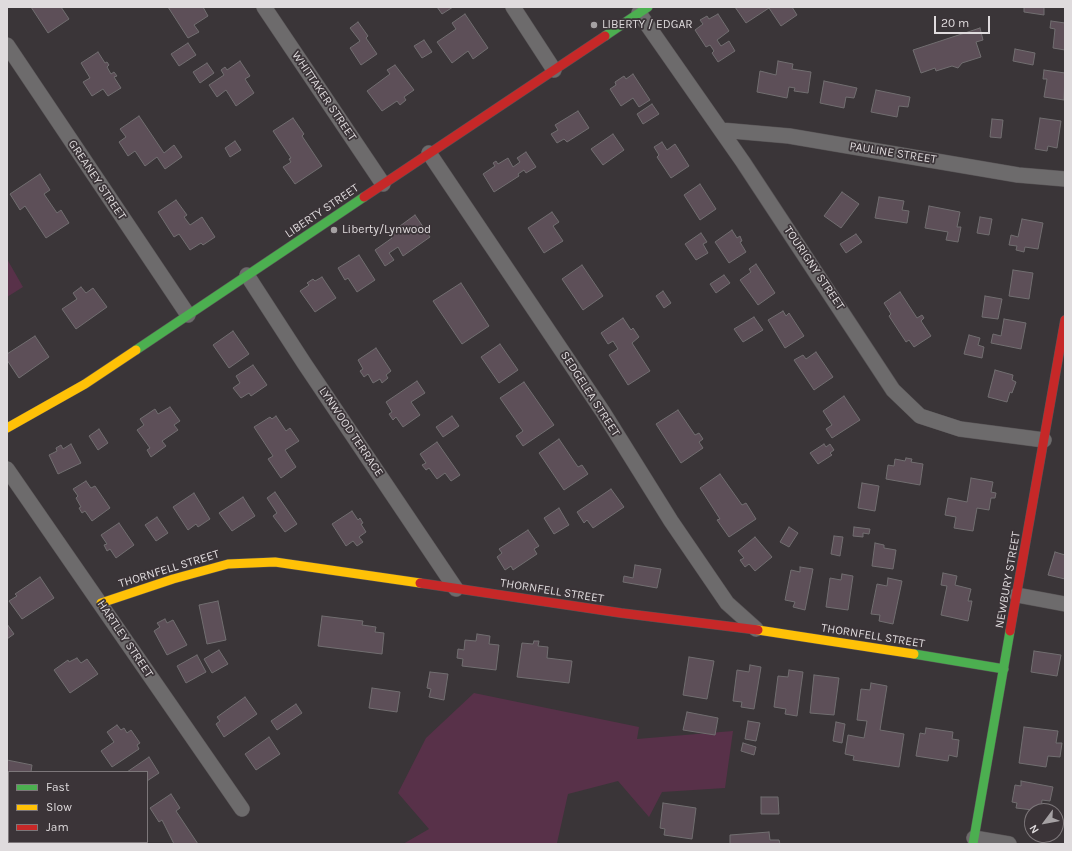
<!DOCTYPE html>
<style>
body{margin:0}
#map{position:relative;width:1072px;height:851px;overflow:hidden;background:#3a3538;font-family:Karla,sans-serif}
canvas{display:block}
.frame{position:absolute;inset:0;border:8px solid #dfdbdd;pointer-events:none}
.legend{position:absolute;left:8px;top:771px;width:140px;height:72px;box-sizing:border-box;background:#3b3438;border:1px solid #7d777a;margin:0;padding:5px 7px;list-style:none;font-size:12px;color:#dfdbdd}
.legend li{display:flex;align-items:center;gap:8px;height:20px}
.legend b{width:20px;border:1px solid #7d777a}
.north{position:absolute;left:1024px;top:803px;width:40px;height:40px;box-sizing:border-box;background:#3b3438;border:1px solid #7d777a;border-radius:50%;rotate:238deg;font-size:11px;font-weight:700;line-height:16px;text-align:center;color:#dfdbdd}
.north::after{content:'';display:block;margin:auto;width:14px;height:18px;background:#a5a1a3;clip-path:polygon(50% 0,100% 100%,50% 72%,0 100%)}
.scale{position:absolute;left:934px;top:16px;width:56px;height:18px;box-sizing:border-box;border:2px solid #dfdbdd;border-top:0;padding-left:5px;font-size:12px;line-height:14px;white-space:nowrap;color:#dfdbdd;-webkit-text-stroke:3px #3b3438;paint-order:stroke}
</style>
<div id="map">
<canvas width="1072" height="851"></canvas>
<div class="frame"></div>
<ul class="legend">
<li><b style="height:5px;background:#4caf50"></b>Fast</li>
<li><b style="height:5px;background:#ffc107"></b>Slow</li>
<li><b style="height:5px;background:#c62828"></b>Jam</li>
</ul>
<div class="north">N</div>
<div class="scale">20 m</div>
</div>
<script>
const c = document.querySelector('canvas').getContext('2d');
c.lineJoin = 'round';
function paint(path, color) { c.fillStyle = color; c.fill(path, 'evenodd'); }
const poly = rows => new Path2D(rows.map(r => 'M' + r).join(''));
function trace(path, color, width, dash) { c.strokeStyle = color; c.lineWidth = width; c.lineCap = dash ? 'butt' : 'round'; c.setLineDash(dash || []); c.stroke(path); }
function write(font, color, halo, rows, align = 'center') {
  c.font = font + ' Karla,sans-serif'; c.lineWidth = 3.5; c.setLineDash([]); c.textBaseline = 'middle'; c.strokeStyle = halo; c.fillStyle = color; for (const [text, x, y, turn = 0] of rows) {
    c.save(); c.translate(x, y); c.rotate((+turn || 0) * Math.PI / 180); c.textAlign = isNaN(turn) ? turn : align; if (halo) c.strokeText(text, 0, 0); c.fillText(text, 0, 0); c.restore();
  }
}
paint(poly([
 [7,259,23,287,7,297],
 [474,693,639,727,637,739,733,731,725,788,662,792,649,817,618,781,568,794,557,843,561,844,403,844,429,829,398,793,426,738]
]), '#583149');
const building = poly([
 [31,7,61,7,69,19,48,33,31,7],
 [168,7,203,7,208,16,194,25,199,32,188,38,168,7],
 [437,7,453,7,442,14,437,7],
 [735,7,792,7,797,15,781,26,769,8,746,23,735,7],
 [1024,7,1044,7,1044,15,1024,12,1024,7],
 [465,14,488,48,473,59,468,51,452,63,437,42,456,29,452,23,465,14],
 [718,14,729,31,717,40,721,46,729,41,735,51,718,62,712,53,714,51,710,45,706,47,695,30,703,24,700,20,707,16,709,19,718,14],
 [1051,21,1065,23,1065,50,1053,48,1055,29,1050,28,1051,21],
 [358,22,368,36,366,38,377,54,361,65,350,48,360,41,350,28,358,22],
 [980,28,983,40,976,42,981,57,962,63,958,68,952,66,936,71,935,68,921,73,913,50,980,28],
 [424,40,432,52,422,58,414,46,424,40],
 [188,43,196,55,179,66,171,54,188,43],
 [1015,49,1035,53,1033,65,1013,61,1015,49],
 [98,52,105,63,107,62,109,65,107,67,111,74,114,72,117,76,114,77,121,88,108,96,103,89,92,96,83,82,90,78,81,63,98,52],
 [240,61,250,76,245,79,254,93,236,106,226,90,217,97,209,85,224,75,221,70,225,67,227,70,240,61],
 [778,61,793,64,792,69,811,72,808,93,794,91,795,88,789,87,787,98,757,92,760,71,776,75,778,61],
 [207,63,214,73,200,83,193,72,207,63],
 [395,65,414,90,404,97,406,100,400,105,397,101,382,111,367,91,390,74,387,70,395,65],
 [1044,70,1065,73,1064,100,1044,97,1047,79,1043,79,1044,70],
 [633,74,650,100,639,107,633,98,621,106,610,89,616,85,615,82,624,76,626,79,633,74],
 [824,81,857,88,854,98,846,97,844,108,820,103,824,81],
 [876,90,910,97,908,107,899,106,897,117,871,112,876,90],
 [652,104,659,114,643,124,637,114,652,104],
 [578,111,589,128,567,142,564,139,557,143,551,134,558,130,555,125,578,111],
 [139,116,164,153,174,145,182,157,165,169,157,157,145,166,135,151,128,156,119,142,126,137,120,129,139,116],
 [293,118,304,134,302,136,322,166,295,184,283,167,291,162,289,159,291,158,273,131,293,118],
 [1040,118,1061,121,1057,148,1048,146,1047,151,1035,149,1040,118],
 [992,119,1003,120,1001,138,990,137,992,119],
 [613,134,624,150,603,165,591,149,613,134],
 [235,141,241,150,230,157,225,148,235,141],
 [662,142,667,150,675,144,689,166,671,178,657,157,659,155,654,147,662,142],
 [526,152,536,167,526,173,524,170,518,174,519,176,494,192,483,174,495,166,493,163,496,161,498,164,508,158,513,167,520,162,517,158,526,152],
 [40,174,50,190,44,194,57,213,61,210,69,223,46,238,25,206,20,210,10,194,40,174],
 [700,184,716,209,700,220,684,195,700,184],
 [842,192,859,204,841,228,824,216,842,192],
 [879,197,904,201,902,210,909,211,907,223,875,218,879,197],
 [176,200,187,215,184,217,190,225,202,217,215,237,203,245,201,243,190,250,179,234,174,237,158,212,176,200],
 [929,206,960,212,957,227,961,227,958,242,946,240,948,232,925,228,929,206],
 [552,212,559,222,553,226,563,241,544,253,528,228,552,212],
 [415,215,430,237,403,256,398,247,389,253,394,260,385,266,375,250,392,238,389,234,415,215],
 [980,217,992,219,989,235,977,233,980,217],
 [1022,219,1043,223,1038,249,1025,247,1024,252,1016,250,1017,246,1009,245,1011,235,1018,237,1022,219],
 [732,230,737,238,740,236,742,241,740,242,746,252,729,263,715,242,732,230],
 [701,233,707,242,703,244,708,253,696,260,685,244,701,233],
 [856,234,862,242,846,253,840,244,856,234],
 [359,255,375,280,357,292,348,278,345,280,338,268,359,255],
 [756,264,775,293,758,305,740,280,751,272,749,269,756,264],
 [582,265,603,296,583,310,562,279,582,265],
 [1013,270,1033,273,1029,299,1009,296,1013,270],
 [724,275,730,283,716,293,710,284,724,275],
 [322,277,336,298,315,312,300,291,309,285,307,283,313,279,315,281,322,277],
 [461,283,489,326,462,344,433,301,461,283],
 [81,287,86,293,93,288,107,307,76,329,62,309,77,299,73,293,81,287],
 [663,291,671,303,664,308,656,296,663,291],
 [900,292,917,318,922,315,924,318,921,321,931,336,914,347,909,340,906,342,889,316,891,314,884,303,900,292],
 [985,296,1002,299,998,319,982,317,985,296],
 [783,311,786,316,789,313,804,336,785,348,768,320,783,311],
 [754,317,763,330,743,342,734,329,754,317],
 [623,318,631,330,633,328,639,337,632,343,650,371,628,385,609,355,618,349,613,341,608,344,601,333,623,318],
 [1004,319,1026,323,1021,349,991,343,993,334,1001,336,1004,319],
 [233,331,249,354,229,368,213,345,233,331],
 [969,335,980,338,978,345,984,347,982,358,964,354,969,335],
 [35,336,49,357,19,378,7,360,7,354,35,336],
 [500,344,518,370,499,383,481,357,500,344],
 [376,348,391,371,386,375,388,378,382,383,380,379,373,383,368,374,364,377,360,371,363,369,358,360,376,348],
 [816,352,833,377,814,390,794,360,803,355,806,359,816,352],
 [253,365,267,385,251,396,249,393,241,398,233,388,240,383,236,376,253,365],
 [995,370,1013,375,1012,380,1016,382,1012,393,1010,392,1007,402,988,397,995,370],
 [417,381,425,393,411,402,420,415,403,427,396,417,393,420,389,414,392,412,386,402,417,381],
 [524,382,554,425,523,446,516,436,523,431,500,398,524,382],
 [844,396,860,420,832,438,826,429,832,425,823,411,844,396],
 [170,407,180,421,174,425,178,430,162,441,166,446,151,457,147,450,150,448,137,430,144,425,140,419,155,409,158,414,170,407],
 [678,410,695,435,699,433,703,439,699,442,703,448,681,463,656,424,678,410],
 [276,416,286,431,290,428,299,441,285,450,296,467,281,478,268,459,273,456,254,427,270,417,272,419,276,416],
 [452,416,459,426,443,437,436,427,452,416],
 [99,429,108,443,98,450,89,436,99,429],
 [559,439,578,467,582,465,588,474,564,490,539,453,559,439],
 [437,442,460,475,451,481,445,473,437,479,429,468,426,470,422,465,426,463,420,454,437,442],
 [71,444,81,463,58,474,49,455,57,451,56,448,61,445,63,449,71,444],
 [824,444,826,447,830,444,834,450,830,453,832,455,818,464,810,453,824,444],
 [906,458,912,459,911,462,923,464,920,485,886,479,888,465,894,466,895,459,905,461,906,458],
 [720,474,742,505,746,503,756,519,729,537,717,520,720,519,700,488,720,474],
 [971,478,993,482,991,492,996,493,995,498,991,498,989,510,977,508,973,531,954,528,956,517,945,515,948,498,967,502,971,478],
 [86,481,91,488,95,486,110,508,92,521,85,511,82,513,79,508,81,507,76,498,78,496,73,489,86,481],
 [862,483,879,486,875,511,858,508,862,483],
 [611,489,624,507,593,528,587,520,584,523,577,512,611,489],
 [275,492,297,524,285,532,273,516,277,513,267,498,275,492],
 [194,493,210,519,198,527,196,524,188,530,173,507,194,493],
 [243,497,255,516,232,531,219,513,243,497],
 [559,508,569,525,554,534,544,518,559,508],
 [352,511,358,520,360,518,363,523,361,524,366,532,359,537,363,542,357,546,353,541,346,546,332,524,352,511],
 [157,517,168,533,156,541,145,525,157,517],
 [119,523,134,545,116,558,110,549,107,551,104,545,107,544,101,535,119,523],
 [789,527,798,533,789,547,780,542,789,527],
 [854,527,870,529,869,534,863,533,863,537,853,536,854,527],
 [528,530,539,546,534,549,537,554,513,570,511,566,505,570,497,557,502,553,499,549,528,530],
 [834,536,843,537,840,556,831,554,834,536],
 [755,537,772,557,755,571,749,564,745,567,740,560,744,558,738,551,755,537],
 [875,543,884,545,884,548,896,550,893,569,872,566,875,543],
 [1055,552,1065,555,1065,579,1048,575,1055,552],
 [635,565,661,569,657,588,623,582,624,576,633,578,635,565],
 [800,567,813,569,805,610,793,607,795,602,785,600,791,570,800,572,800,567],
 [943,573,957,576,955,585,971,589,968,601,972,601,968,621,941,615,947,586,941,585,943,573],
 [842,574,853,576,848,610,826,607,830,578,841,580,842,574],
 [40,577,54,598,22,619,9,601,17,596,15,594,40,577],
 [888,578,902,581,893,624,879,621,880,615,871,614,877,584,887,586,888,578],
 [218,601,226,640,207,644,199,605,218,601],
 [322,616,363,621,362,625,376,627,375,632,384,633,382,654,318,646,322,616],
 [165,619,167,623,173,620,187,645,167,655,154,631,160,627,157,623,165,619],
 [7,624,14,634,7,639,7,624],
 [477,634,490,636,489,644,499,645,496,670,462,666,463,659,457,658,458,649,464,650,465,640,476,641,477,634],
 [534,641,539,641,538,646,548,647,547,658,572,661,569,683,517,677,522,643,533,644,534,641],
 [219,650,228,664,212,673,204,659,219,650],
 [1034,651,1061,655,1057,676,1031,672,1034,651],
 [197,655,206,672,186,683,177,666,197,655],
 [689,657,714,661,707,699,683,695,689,657],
 [77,658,81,663,87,659,98,674,70,693,54,670,68,660,69,662,77,658],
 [750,665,761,667,754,709,741,707,742,702,733,701,737,670,749,672,750,665],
 [789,670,803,672,797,716,785,714,786,709,774,707,778,676,788,677,789,670],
 [430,672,448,674,444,700,429,697,431,689,427,688,430,672],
 [814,675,839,678,834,715,810,713,814,675],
 [871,683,887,686,880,730,904,734,899,767,853,760,854,756,845,754,848,735,864,738,867,721,857,720,861,689,870,690,871,683],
 [372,688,400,692,397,712,369,708,372,688],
 [245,697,257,714,224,737,216,724,220,721,217,717,245,697],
 [296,704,302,713,277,730,271,721,296,704],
 [687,712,718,718,715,735,683,730,687,712],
 [748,721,760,723,756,741,745,739,748,721],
 [836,722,845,724,842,743,833,741,836,722],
 [117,725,121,730,124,728,127,733,131,730,140,743,137,745,139,749,112,767,101,751,114,742,107,732,117,725],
 [1024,727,1058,731,1056,743,1062,743,1060,757,1048,756,1046,767,1019,763,1024,727],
 [926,728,953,732,952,739,959,740,957,757,949,755,948,761,916,756,920,733,925,734,926,728],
 [269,737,280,754,256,770,245,754,269,737],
 [743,743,756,747,754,755,741,751,743,743],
 [149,757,159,773,147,781,147,772,127,772,149,757],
 [7,760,32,765,31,772,9,772,9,842,39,842,38,844,7,844,7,760],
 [1021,781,1053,787,1050,801,1042,800,1041,811,1016,808,1017,803,1012,802,1015,785,1021,786,1021,781],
 [171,794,180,808,176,811,198,844,174,844,162,820,159,822,150,808,171,794],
 [761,797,778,797,779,814,761,814,761,797],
 [663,803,696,808,692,839,664,835,665,829,660,828,663,803],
 [769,832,770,840,779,840,780,844,730,844,730,835,769,832]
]);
paint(building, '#5d4f58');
trace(building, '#716e70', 1);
const street = poly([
 [264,7,383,184],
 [513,7,554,70],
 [639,13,743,162,893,390,920,416,960,429,1044,440],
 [7,45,188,315],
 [721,130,789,136,1018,175,1065,179],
 [429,153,603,412,671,521,727,603,756,629],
 [247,275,304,363,456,589],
 [7,469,242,809],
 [1017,595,1065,604],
 [974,838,1009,844]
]);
const fast = poly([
 [605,36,648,7],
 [136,350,364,197],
 [914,654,1004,669],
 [973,844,1010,631]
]);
const slow = poly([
 [7,428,85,384,136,350],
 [101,603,173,579,228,564,275,562,420,583],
 [758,630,914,654]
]);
const jam = poly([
 [364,197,605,36],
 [420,583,621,613,758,630],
 [1010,631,1065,320]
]);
trace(street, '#575355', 16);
trace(fast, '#575355', 10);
trace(slow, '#575355', 10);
trace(jam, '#575355', 10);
trace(street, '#6d6b6c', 15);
trace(fast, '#4caf50', 9);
trace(slow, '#ffc107', 9);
trace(jam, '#c62828', 9);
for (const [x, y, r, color] of [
 [594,25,4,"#a5a1a3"],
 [334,230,4,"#a5a1a3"]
]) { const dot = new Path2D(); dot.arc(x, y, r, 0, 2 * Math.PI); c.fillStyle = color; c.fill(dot); trace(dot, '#3b3438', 1.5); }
write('12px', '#dfdbdd', '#3b3438', [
 ["LIBERTY / EDGAR",602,25],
 ["Liberty/Lynwood",342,230]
], 'left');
write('12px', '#dfdbdd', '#3b3438', [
 ["WHITTAKER STREET",324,96,56],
 ["PAULINE STREET",893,153,9],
 ["GREANEY STREET",97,180,56],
 ["LIBERTY STREET",322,211,-34],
 ["TOURIGNY STREET",814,268,56],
 ["SEDGELEA STREET",590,394,57],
 ["LYNWOOD TERRACE",351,432,56],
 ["THORNFELL STREET",169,569,-17],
 ["NEWBURY STREET",1008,580,-80],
 ["THORNFELL STREET",552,591,9],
 ["THORNFELL STREET",873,636,9],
 ["HARTLEY STREET",125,639,56]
]);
</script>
